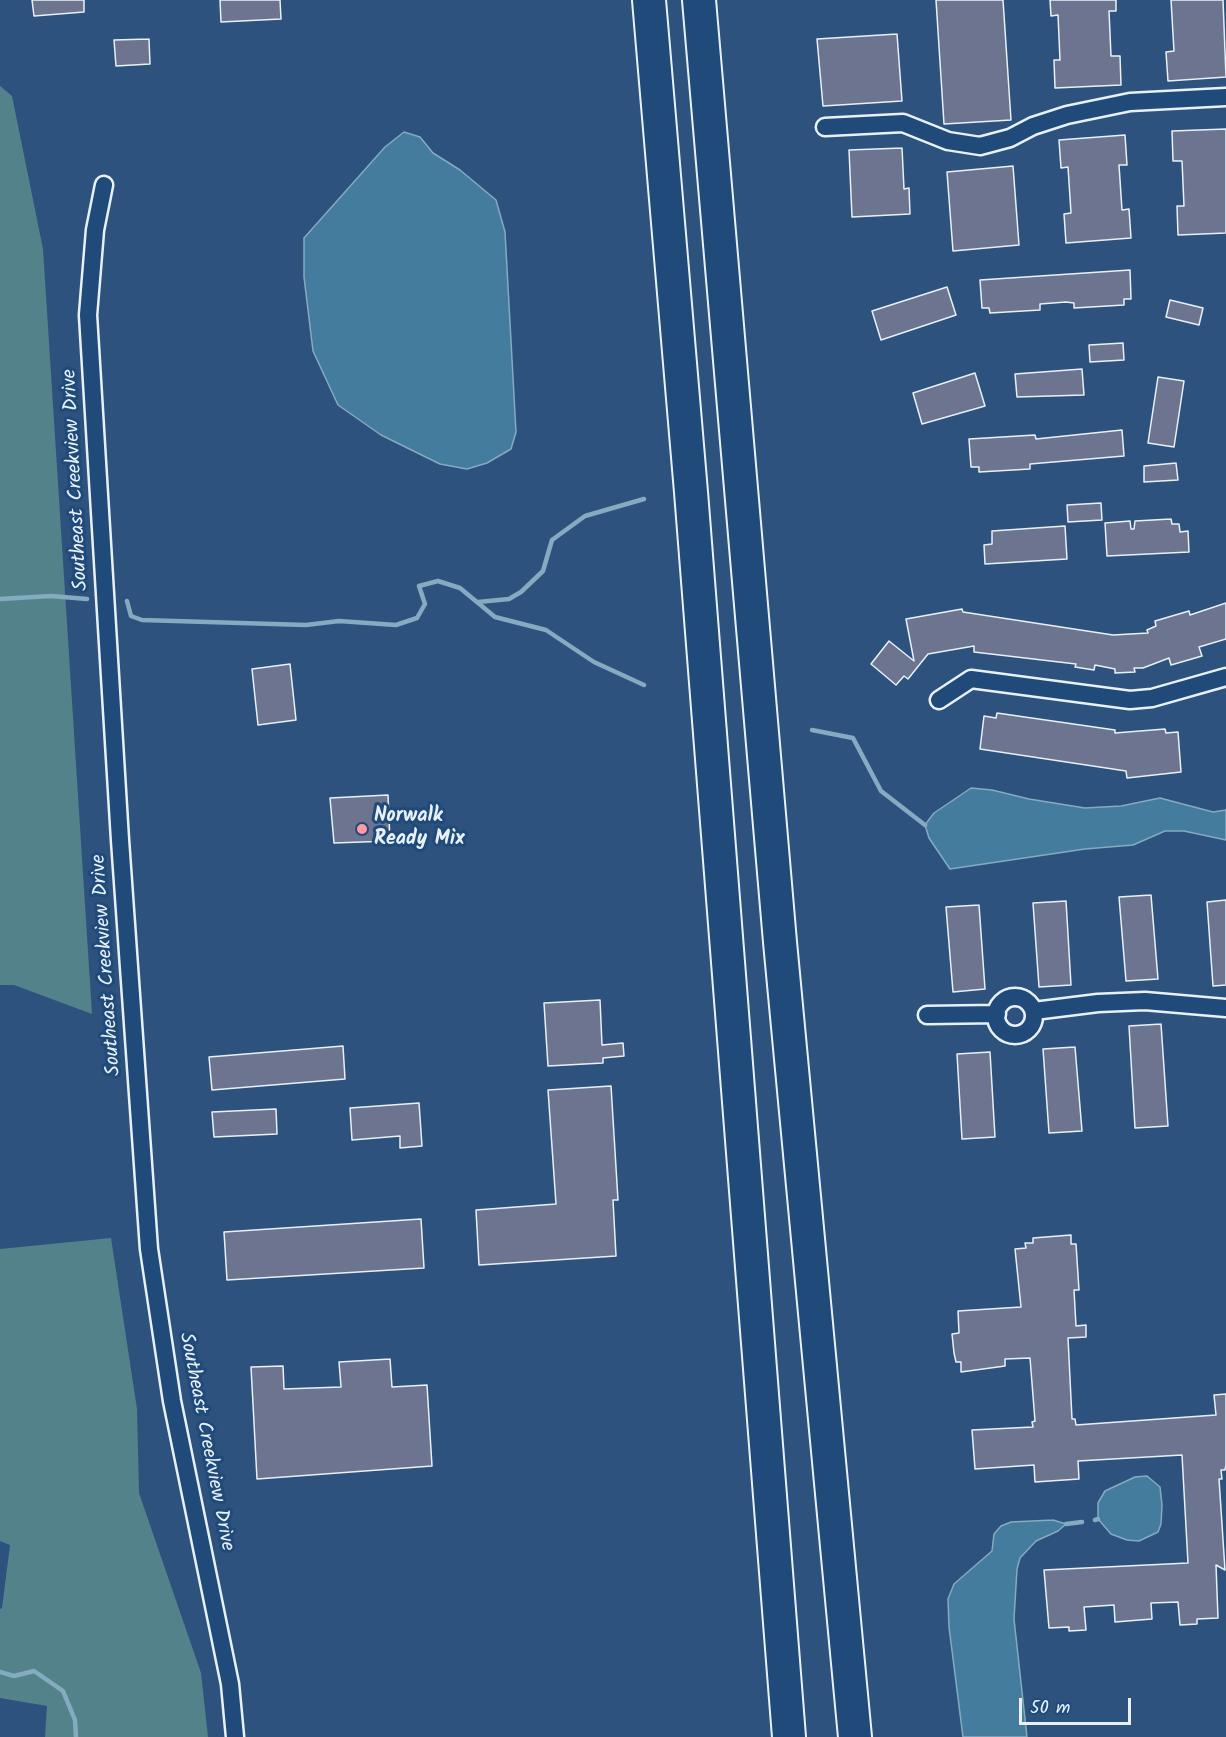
<!DOCTYPE html>
<style>
body{margin:0}
#map{position:relative;width:1226px;height:1737px;overflow:hidden;background:#2e527e;font-family:Kalam,sans-serif}
canvas{display:block}
.scale{position:absolute;left:1019px;top:1698px;width:112px;height:27px;box-sizing:border-box;border:3px solid #e8f1f8;border-top:0;padding-left:8px;font-size:18px;line-height:21px;white-space:nowrap;color:#e8f1f8;-webkit-text-stroke:4px #1f4a7a;paint-order:stroke}
</style>
<div id="map">
<canvas width="1226" height="1737"></canvas>
<div class="scale">50 m</div>
</div>
<script>
const c = document.querySelector('canvas').getContext('2d');
c.lineJoin = 'round';
function paint(path, color) { c.fillStyle = color; c.fill(path, 'evenodd'); }
const poly = rows => new Path2D(rows.map(r => 'M' + r).join(''));
function trace(path, color, width, dash) { c.strokeStyle = color; c.lineWidth = width; c.lineCap = dash ? 'butt' : 'round'; c.setLineDash(dash || []); c.stroke(path); }
function write(font, color, halo, rows, align = 'center') {
  c.font = font + ' Kalam,sans-serif'; c.lineWidth = 6; c.setLineDash([]); c.textBaseline = 'middle'; c.strokeStyle = halo; c.fillStyle = color; for (const [text, x, y, turn = 0] of rows) {
    c.save(); c.translate(x, y); c.rotate((+turn || 0) * Math.PI / 180); c.textAlign = isNaN(turn) ? turn : align; if (halo) c.strokeText(text, 0, 0); c.fillText(text, 0, 0); c.restore();
  }
}
paint(poly([
 [0,86,12,96,43,249,92,1014,14,985,0,985],
 [111,1238,137,1409,139,1493,201,1673,208,1737,45,1737,47,1706,0,1698,0,1609,2,1608,10,1545,0,1541,0,1249]
]), '#54828b');
const water = poly([
 [404,132,420,137,433,153,460,170,496,200,505,232,516,432,511,449,487,463,467,469,440,464,381,435,338,405,313,351,304,277,304,238,385,147,404,132],
 [971,788,992,790,1029,799,1085,808,1121,806,1160,798,1213,812,1226,810,1226,840,1184,831,1165,831,1133,845,1085,849,950,869,929,838,925,825,934,813,971,788],
 [1147,1476,1160,1487,1162,1505,1161,1524,1158,1532,1139,1541,1127,1540,1111,1534,1098,1519,1098,1503,1105,1491,1135,1477,1147,1476],
 [1053,1520,1066,1524,1058,1531,1036,1541,1020,1558,1017,1569,1014,1619,1027,1737,963,1737,949,1627,948,1599,954,1584,992,1551,994,1534,1001,1526,1011,1522,1053,1520]
]);
paint(water, '#437c9d');
trace(water, '#85abc1', 1.5);
trace(poly([
 [0,599,51,596,87,599],
 [127,601,131,616,142,620,306,625,339,621,396,625,417,618,425,604,419,586,438,581,460,588,495,617,546,630,594,662,644,685],
 [478,602,509,599,521,592,543,571,552,540,585,516,644,499],
 [812,730,853,738,881,791,925,825],
 [1095,1520,1098,1519],
 [1066,1524,1082,1522],
 [0,1672,14,1676,34,1671,63,1691,75,1720,76,1737]
]), '#85abc1', 4.5);
const building = poly([
 [32,0,84,0,84,12,34,16,32,0],
 [220,0,280,0,281,19,221,22,220,0],
 [936,0,1003,0,1011,120,944,124,936,0],
 [1050,0,1116,0,1116,11,1109,11,1111,56,1120,56,1121,85,1055,88,1054,60,1060,60,1058,15,1051,16,1050,0],
 [1171,0,1223,0,1226,77,1168,81,1166,52,1174,51,1171,0],
 [897,34,902,101,823,106,817,39,897,34],
 [149,39,150,64,116,66,114,40,149,39],
 [1226,129,1226,233,1178,235,1177,206,1184,206,1182,161,1173,161,1172,131,1226,129],
 [1125,135,1127,165,1119,165,1122,210,1129,209,1131,238,1066,243,1064,214,1071,213,1068,167,1061,168,1059,140,1125,135],
 [902,148,904,189,909,188,910,214,852,217,849,150,902,148],
 [1013,166,1019,245,953,251,947,172,1013,166],
 [1130,270,1131,299,1124,299,1124,305,1074,308,1074,303,1066,302,1040,304,1040,310,990,313,989,308,982,308,980,280,1130,270],
 [947,287,956,315,881,340,872,311,947,287],
 [1170,300,1203,308,1199,325,1166,317,1170,300],
 [1123,343,1124,360,1090,362,1089,345,1123,343],
 [1082,369,1084,395,1017,397,1015,374,1082,369],
 [975,373,985,406,922,424,913,393,975,373],
 [1158,377,1184,381,1174,447,1148,443,1158,377],
 [1122,430,1124,456,1030,464,1030,469,979,472,979,467,971,467,969,439,1035,435,1036,439,1122,430],
 [1176,463,1178,480,1144,482,1144,466,1176,463],
 [1101,503,1102,520,1068,522,1067,505,1101,503],
 [1171,519,1172,524,1179,524,1180,532,1188,531,1189,552,1107,556,1105,523,1130,521,1131,529,1134,529,1135,521,1171,519],
 [1065,526,1067,559,985,564,984,545,992,544,992,531,1065,526],
 [1226,603,1226,639,1199,647,1202,656,1171,665,1169,658,1143,668,1134,668,1135,672,1115,673,1115,669,1095,665,1094,670,1075,667,1076,664,974,652,974,646,928,654,908,679,904,676,896,685,871,664,889,641,914,661,906,619,962,609,963,612,1113,635,1148,633,1147,630,1156,626,1155,621,1189,611,1190,615,1226,603],
 [290,664,296,720,258,725,252,669,290,664],
 [997,713,1115,730,1115,733,1165,729,1166,733,1178,732,1181,772,1127,778,1126,771,980,749,984,716,996,718,997,713],
 [388,795,390,841,334,843,330,798,388,795],
 [1151,895,1158,979,1126,981,1119,897,1151,895],
 [1226,900,1226,985,1213,986,1207,902,1226,900],
 [1066,901,1071,985,1039,987,1033,903,1066,901],
 [979,905,985,989,953,992,946,907,979,905],
 [600,1000,602,1045,623,1043,624,1056,603,1058,603,1063,548,1066,544,1003,600,1000],
 [1161,1024,1168,1126,1135,1128,1129,1026,1161,1024],
 [343,1046,345,1079,212,1090,209,1057,343,1046],
 [1075,1047,1082,1131,1049,1133,1043,1049,1075,1047],
 [990,1052,995,1137,962,1139,957,1054,990,1052],
 [611,1086,618,1200,613,1200,616,1256,479,1265,476,1210,556,1204,548,1090,611,1086],
 [419,1103,422,1146,400,1148,400,1136,352,1140,350,1108,419,1103],
 [276,1109,277,1134,214,1137,212,1112,276,1109],
 [421,1219,424,1268,227,1280,224,1232,421,1219],
 [1071,1235,1071,1244,1076,1244,1079,1290,1074,1290,1076,1326,1086,1325,1086,1337,1068,1338,1072,1419,1075,1419,1076,1425,1216,1415,1214,1395,1226,1394,1226,1465,1225,1470,1221,1470,1222,1479,1219,1479,1225,1570,1216,1565,1218,1618,1197,1619,1197,1624,1180,1625,1178,1602,1151,1603,1152,1619,1115,1622,1114,1605,1084,1607,1086,1630,1069,1631,1069,1627,1049,1628,1044,1570,1188,1563,1182,1455,1078,1461,1079,1479,1035,1482,1034,1465,975,1469,972,1430,1033,1427,1032,1422,1035,1421,1030,1358,1005,1359,1005,1366,961,1372,961,1362,956,1362,954,1353,952,1334,959,1333,958,1311,1021,1307,1015,1249,1026,1248,1025,1243,1033,1243,1033,1238,1071,1235],
 [390,1359,392,1387,427,1385,432,1466,257,1479,251,1367,283,1366,284,1389,341,1387,339,1362,390,1359]
]);
paint(building, '#6c748f');
trace(building, '#e8f1f8', 1.5);
const street = poly([
 [825,127,903,123,948,141,980,146,1010,138,1033,126,1067,115,1130,102,1226,97],
 [104,185,95,230,88,315,120,840,149,1249,172,1401,230,1684,235,1737],
 [939,700,971,679,1130,700,1152,698,1226,677],
 '996 1016a19 19 0 1 1 38 0a19 19 0 1 1-38 0Z',
 [1034,1011,1098,1003,1145,1001,1226,1008],
 [927,1015,997,1014]
]);
const highway = poly([
 [649,0,691,492,789,1737],
 [699,0,780,942,855,1737]
]);
trace(street, '#e8f1f8', 21);
trace(highway, '#e8f1f8', 36);
trace(street, '#1f4a7a', 16);
trace(highway, '#1f4a7a', 32);
for (const [x, y, r, color] of [
 [362,829,6,"#ff9aa2"]
]) { const dot = new Path2D(); dot.arc(x, y, r, 0, 2 * Math.PI); c.fillStyle = color; c.fill(dot); trace(dot, '#1f4a7a', 2); }
write('20px', '#e8f1f8', '#1f4a7a', [
 ["Southeast Creekview Drive",77,480,-93],
 ["Southeast Creekview Drive",108,965,-94],
 ["Southeast Creekview Drive",205,1442,79]
]);
write('bold 20px', '#e8f1f8', '#1f4a7a', [
 ["Norwalk",374,818],
 ["Ready Mix",374,841]
], 'left');
</script>
